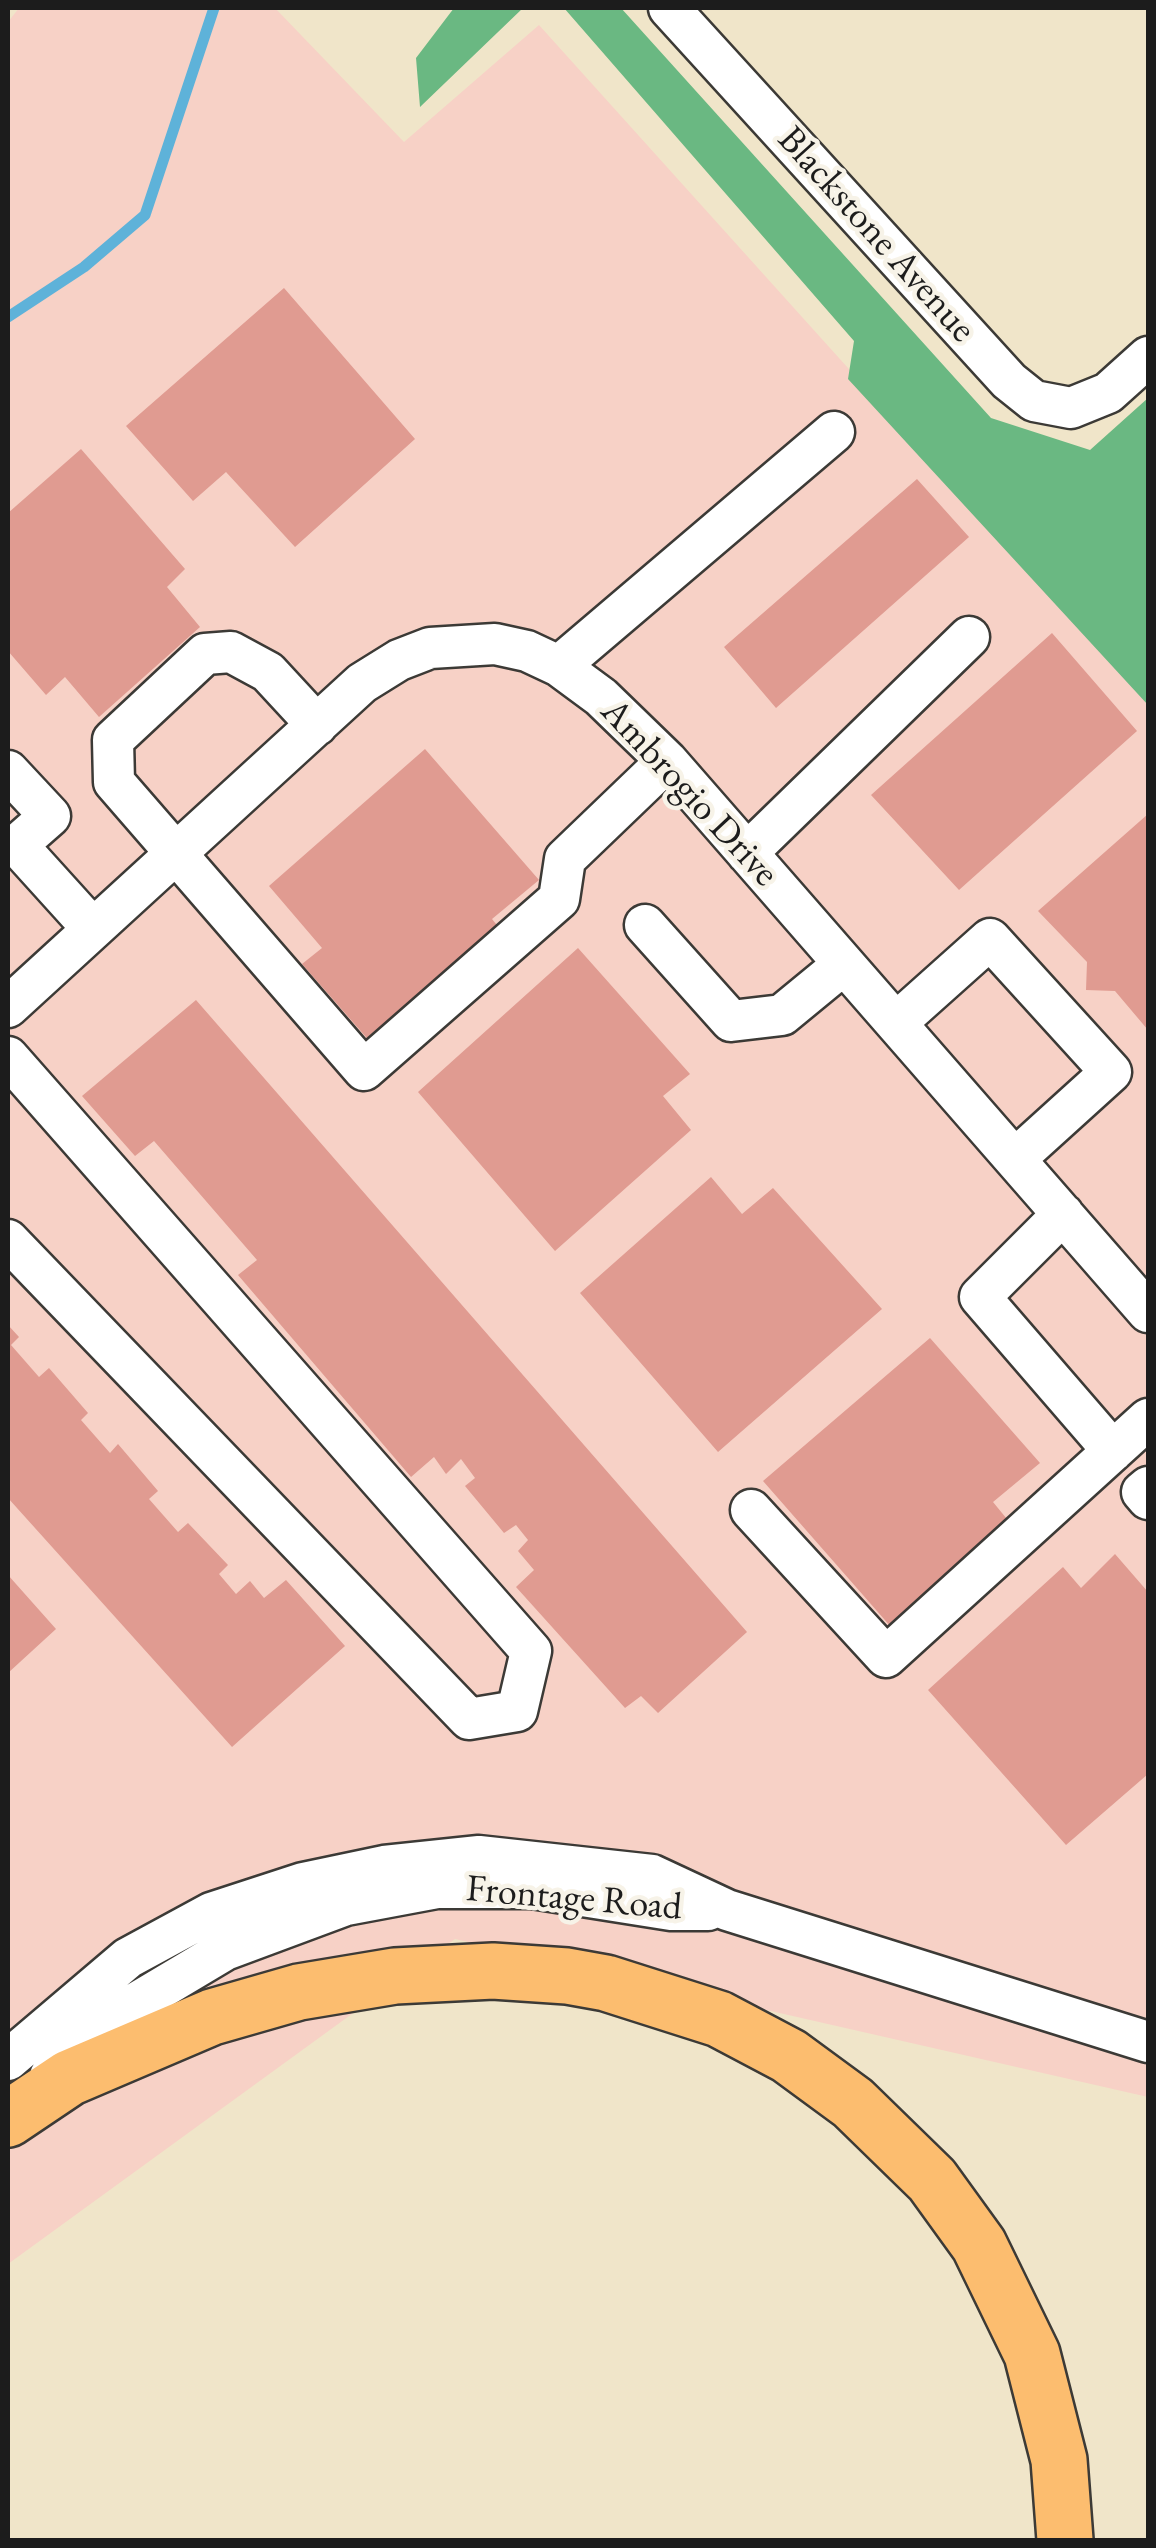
<!DOCTYPE html>
<style>
body{margin:0}
#map{position:relative;width:1156px;height:2548px;overflow:hidden;background:#f0e5c9;font-family:"EB Garamond",serif}
canvas{display:block}
.frame{position:absolute;inset:0;border:10px solid #1c1c1c;pointer-events:none}
</style>
<div id="map">
<canvas width="1156" height="2548"></canvas>
<div class="frame"></div>
</div>
<script>
const c = document.querySelector('canvas').getContext('2d');
c.lineJoin = 'round';
function paint(path, color) { c.fillStyle = color; c.fill(path, 'evenodd'); }
const poly = rows => new Path2D(rows.map(r => 'M' + r).join(''));
function trace(path, color, width, dash) { c.strokeStyle = color; c.lineWidth = width; c.lineCap = dash ? 'butt' : 'round'; c.setLineDash(dash || []); c.stroke(path); }
function write(font, color, halo, rows, align = 'center') {
  c.font = font + ' "EB Garamond",serif'; c.lineWidth = 9; c.setLineDash([]); c.textBaseline = 'middle'; c.strokeStyle = halo; c.fillStyle = color; for (const [text, x, y, turn = 0] of rows) {
    c.save(); c.translate(x, y); c.rotate((+turn || 0) * Math.PI / 180); c.textAlign = isNaN(turn) ? turn : align; if (halo) c.strokeText(text, 0, 0); c.fillText(text, 0, 0); c.restore();
  }
}
paint(poly([
 [19,8,275,8,404,142,539,25,1148,701,1148,2097,455,1939,8,2264,8,22]
]), '#f7d1c6');
paint(poly([
 [454,8,523,8,420,107,416,58],
 [564,8,621,8,991,418,1090,450,1148,398,1148,705,848,379,854,341]
]), '#6ab882');
trace(poly([
 [8,317,84,267,145,215,214,8]
]), '#5eb2d9', 11);
paint(poly([
 [284,288,415,439,295,547,226,472,193,501,126,426],
 [81,449,185,569,167,587,200,627,99,717,65,677,46,695,8,651,8,513],
 [917,479,969,537,776,708,724,647],
 [1052,633,1137,731,959,890,871,795],
 [425,749,539,880,492,919,509,940,380,1053,302,964,322,948,269,886],
 [1148,814,1148,1030,1115,991,1086,990,1087,962,1038,911],
 [578,948,690,1074,663,1096,691,1130,555,1251,418,1092],
 [196,1000,747,1632,658,1713,641,1696,625,1708,516,1587,534,1570,518,1551,528,1540,516,1525,504,1533,465,1486,475,1478,461,1459,446,1474,434,1457,411,1477,238,1275,257,1260,154,1141,135,1156,82,1096],
 [711,1177,742,1214,773,1188,882,1309,718,1452,580,1293],
 [8,1325,19,1337,11,1345,39,1377,49,1368,88,1413,81,1420,110,1453,118,1444,158,1491,149,1499,178,1532,188,1523,228,1565,219,1574,236,1594,250,1581,264,1598,286,1580,345,1646,232,1747,8,1498],
 [930,1338,1040,1463,993,1502,1011,1524,891,1627,763,1481],
 [1115,1554,1148,1592,1148,1774,1066,1845,928,1690,1063,1567,1081,1588],
 [8,1575,56,1629,8,1673]
]), '#e09b91');
const minor = poly([
 [669,8,1009,381,1034,401,1071,408,1108,393,1148,357],
 [559,666,834,432],
 [317,725,268,672,231,652,205,654,113,740,114,782,364,1070,559,899,565,859,667,761],
 [8,771,50,816,17,845,93,929],
 [747,853,969,637],
 [645,925,731,1021,782,1015,844,964],
 [8,1007,362,683,399,660,430,648,495,644,527,651,559,666,601,697,667,761,1148,1312],
 [896,1023,990,939,1111,1072,1015,1159],
 [8,1057,531,1651,517,1711,469,1719,8,1240],
 [1063,1214,980,1297,1113,1451],
 [1148,1487,1142,1492,1148,1499],
 [751,1510,886,1657,1148,1419],
 [8,2060,128,1958,211,1913,303,1883,384,1866,479,1856,652,1875,727,1910,1148,2042],
 [50,2076,116,2015,225,1950,346,1905,437,1888,532,1888,671,1910,708,1910]
]);
const highway = poly([
 [8,2119,69,2078,212,2017,299,1992,395,1976,493,1971,567,1976,606,1983,719,2019,789,2056,853,2103,932,2180,979,2245,1032,2354,1059,2460,1065,2540]
]);
trace(minor, '#3c3a36', 45);
trace(highway, '#3c3a36', 60);
trace(minor, '#fff', 40);
trace(highway, '#fcbd6f', 55);
write('38px', '#1c1c1c', '#f7f3e8', [
 ["Blackstone Avenue",876,235,48],
 ["Ambrogio Drive",689,793,47],
 ["Frontage Road",574,1899,5]
]);
</script>
